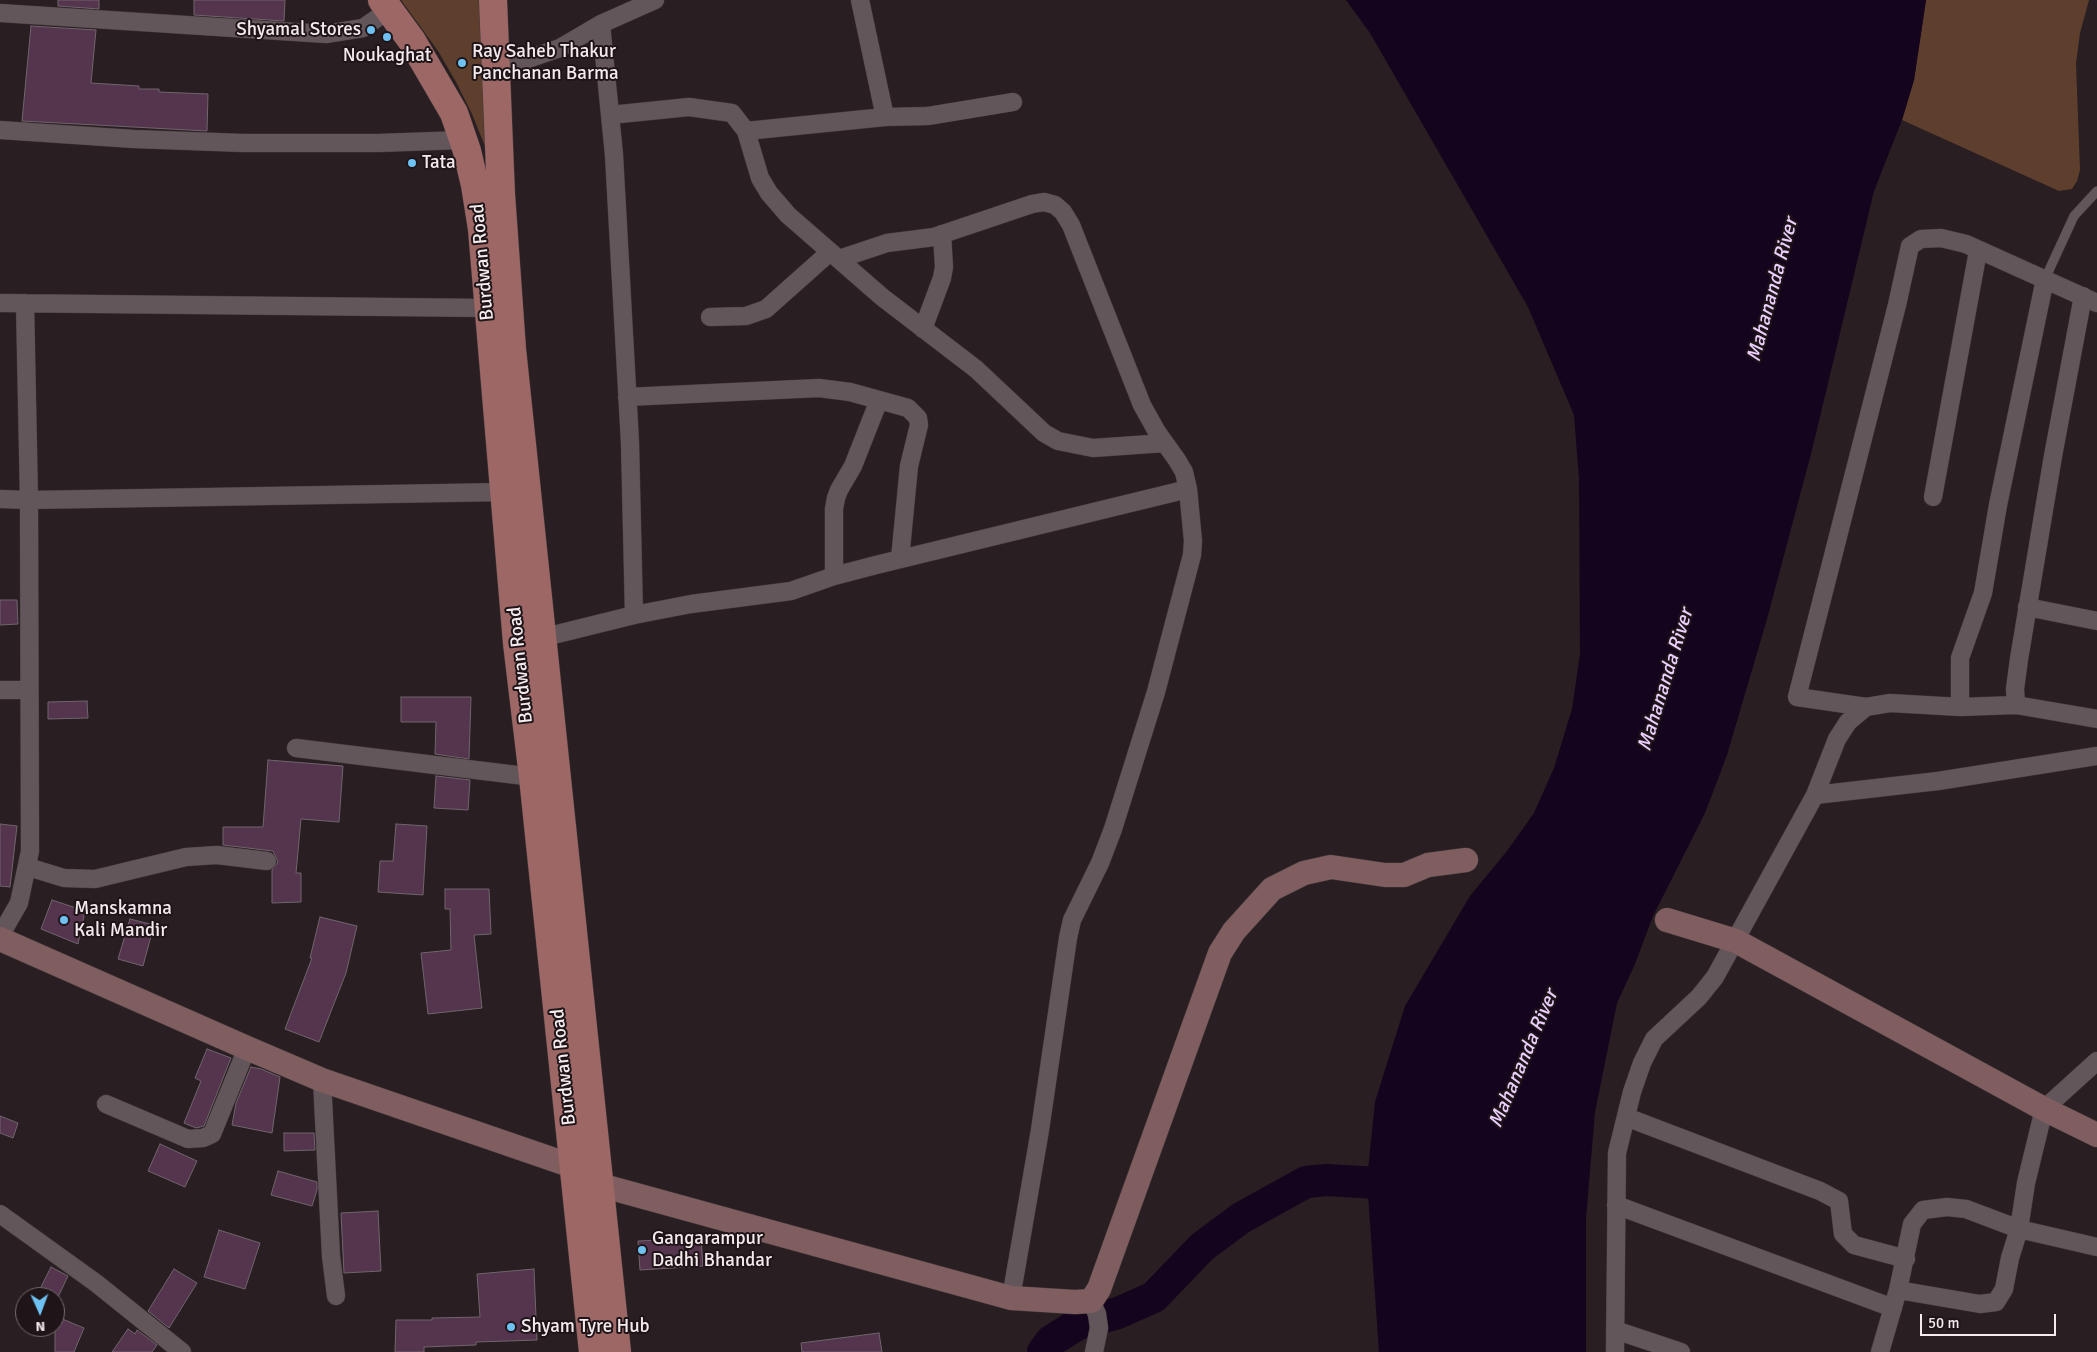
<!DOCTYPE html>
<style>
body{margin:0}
#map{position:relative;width:2097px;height:1352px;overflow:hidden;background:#291e21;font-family:Signika,sans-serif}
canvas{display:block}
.north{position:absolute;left:15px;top:1287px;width:50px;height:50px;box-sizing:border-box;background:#1f1518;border:1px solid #746b6d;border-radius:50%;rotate:178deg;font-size:14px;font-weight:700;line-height:20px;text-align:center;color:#f3ebed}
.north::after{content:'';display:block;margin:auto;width:18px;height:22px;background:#6ec2f3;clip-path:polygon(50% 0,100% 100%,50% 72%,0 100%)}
.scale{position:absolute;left:1920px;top:1314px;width:136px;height:22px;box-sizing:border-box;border:2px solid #f3ebed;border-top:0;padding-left:6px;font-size:15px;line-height:18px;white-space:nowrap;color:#f3ebed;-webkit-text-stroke:4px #1f1518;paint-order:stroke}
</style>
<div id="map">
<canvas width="2097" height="1352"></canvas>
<div class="north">N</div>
<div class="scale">50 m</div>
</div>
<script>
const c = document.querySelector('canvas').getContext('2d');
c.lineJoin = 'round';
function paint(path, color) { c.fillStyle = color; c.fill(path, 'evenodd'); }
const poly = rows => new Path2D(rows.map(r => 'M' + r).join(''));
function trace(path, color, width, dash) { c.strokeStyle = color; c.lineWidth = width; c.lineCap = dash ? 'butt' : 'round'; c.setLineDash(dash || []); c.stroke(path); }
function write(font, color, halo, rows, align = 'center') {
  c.font = font + ' Signika,sans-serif'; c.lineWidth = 4; c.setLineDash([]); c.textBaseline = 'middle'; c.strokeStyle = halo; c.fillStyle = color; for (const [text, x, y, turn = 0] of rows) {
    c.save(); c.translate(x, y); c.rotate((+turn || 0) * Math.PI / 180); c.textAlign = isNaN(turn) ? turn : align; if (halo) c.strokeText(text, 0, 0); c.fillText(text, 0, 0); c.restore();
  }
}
paint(poly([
 [401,0,479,0,486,149,472,114,456,82,438,51],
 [1926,0,2089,0,2080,33,2076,63,2080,170,2077,181,2072,189,2059,191,1902,120,1914,80]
]), '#5e3f2d');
paint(poly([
 [1346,0,1926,0,1914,80,1902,120,1874,191,1812,450,1767,619,1727,755,1705,813,1653,916,1635,964,1617,1003,1595,1112,1586,1218,1586,1352,1379,1352,1367,1180,1375,1102,1405,1006,1470,896,1507,851,1534,813,1554,768,1572,709,1580,654,1579,478,1574,415,1528,307,1370,33]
]), '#14041e');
trace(poly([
 [1043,1352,1051,1341,1078,1324,1118,1313,1154,1297,1202,1247,1241,1218,1306,1182,1327,1180,1410,1185]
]), '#14041e', 32);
const building = poly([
 [58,0,99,0,99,9,58,6,58,0],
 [194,0,285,0,284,21,194,15,194,0],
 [31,26,96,30,91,83,139,86,139,89,159,89,159,92,208,94,207,131,22,121,31,26],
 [0,600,17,600,18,624,0,625,0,600],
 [401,697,471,697,469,759,435,754,436,722,401,722,401,697],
 [87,701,88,718,48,719,48,702,87,701],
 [268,760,343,766,339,822,301,819,296,873,301,873,301,902,272,903,272,870,278,862,273,851,223,845,223,827,263,827,268,760],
 [436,776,470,780,468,810,434,808,436,776],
 [0,824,17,826,10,887,0,886,0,824],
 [396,824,427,826,423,895,378,892,380,861,393,861,396,824],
 [445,889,489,889,491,934,474,935,482,1008,428,1014,421,953,451,950,450,909,445,909,445,889],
 [52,900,85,911,78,944,41,929,52,900],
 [320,917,357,926,346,973,319,1042,285,1029,312,958,310,958,320,917],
 [130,919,154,925,143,966,118,959,130,919],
 [207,1049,231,1058,204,1126,196,1128,184,1123,201,1081,195,1078,207,1049],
 [251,1067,261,1069,280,1077,272,1133,232,1125,236,1103,251,1067],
 [0,1116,18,1123,13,1138,0,1133,0,1116],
 [284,1133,314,1133,315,1150,284,1151,284,1133],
 [160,1144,197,1161,185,1187,148,1171,160,1144],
 [278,1171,317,1182,317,1190,312,1206,271,1195,278,1171],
 [378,1211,381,1271,344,1273,341,1213,378,1211],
 [219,1230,260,1243,245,1289,204,1277,219,1230],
 [701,1238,703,1266,640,1270,638,1241,701,1238],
 [51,1267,68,1276,58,1297,36,1297,51,1267],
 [174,1269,197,1283,169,1328,148,1311,174,1269],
 [534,1269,537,1340,476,1342,476,1345,424,1347,424,1352,395,1352,396,1320,432,1320,432,1318,480,1317,477,1274,534,1269],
 [55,1316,84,1328,74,1352,55,1352,55,1316],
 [128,1329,135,1334,137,1330,157,1345,152,1352,112,1352,128,1329],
 [879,1333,882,1352,802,1352,801,1343,879,1333]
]);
paint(building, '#54354d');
trace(building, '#70656d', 1);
const lane = poly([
 [2045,279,2074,216,2097,191]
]);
const street = poly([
 [860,0,885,117],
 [0,13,326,34,363,28,390,9],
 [601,24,614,155,630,443,634,615],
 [497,67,519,62,560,48,601,24,655,0],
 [610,115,689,107,732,113,746,131,760,178,769,193,788,215,882,297,976,369,1044,433,1058,441,1093,448,1165,443],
 [0,130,134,139,243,143,378,143,463,140],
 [746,131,885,117,928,116,1013,102],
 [839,259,887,243,934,237,1032,204,1044,202,1055,205,1063,212,1071,225,1142,405,1157,432,1177,460,1184,472,1188,489,1193,541,1192,555,1156,692,1113,829,1100,863,1072,920,1068,938,1040,1130,1011,1298],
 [0,303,487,308],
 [710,317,746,316,766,309,830,252],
 [923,329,942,278,944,267,942,234],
 [627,397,819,388,850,392,908,408,918,418,919,425,909,466,900,559],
 [1933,497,1978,251],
 [0,499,29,500,504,492],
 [834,576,834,509,836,498,839,490,853,466,879,400],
 [2027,607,2097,621],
 [541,638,634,615,691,604,791,591,834,576,876,565,1188,489],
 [0,690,29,690],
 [2016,705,2015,689,2019,659,2053,456,2083,296],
 [1866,707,1797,697,1897,305,1910,246,1921,239,1941,238,1966,244,2097,303],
 [1960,707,1960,658,1983,593,1998,505,2045,279],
 [296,748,533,777],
 [1815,795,1938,781,2097,756],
 [28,867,64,878,95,879,186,857,217,855,267,861],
 [0,936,19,903,30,851,29,500,25,303],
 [322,1080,331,1256,336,1296],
 [106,1104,188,1139,203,1138,212,1134,247,1048],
 [1626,1117,1820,1191,1839,1201,1843,1234,1854,1245,1906,1259],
 [1616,1205,1893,1308],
 [0,1214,96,1283,182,1352],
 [1898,1290,1980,1304,1996,1302,2004,1289,2010,1258,2019,1229,2026,1183,2044,1109,2097,1061],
 [1091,1301,1097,1314,1099,1328,1094,1352],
 [1615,1330,1681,1352],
 [1615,1352,1617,1153,1632,1092,1642,1063,1654,1039,1699,997,1715,977,1815,795,1837,739,1848,722,1866,707,1890,703,1960,707,2016,705,2097,719],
 [1880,1352,1898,1290,1912,1224,1923,1210,1947,1207,1966,1209,2019,1229,2097,1247]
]);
const secondary = poly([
 [1667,920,1736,941,2044,1109,2097,1135],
 [0,939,247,1048,322,1080,575,1167],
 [600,1185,1011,1298,1075,1302,1091,1301,1099,1289,1220,953,1234,931,1272,889,1304,873,1331,867,1385,875,1404,875,1428,865,1466,860]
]);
const primary = poly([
 [382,0,412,41,454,113,467,151,475,185,482,229,517,643,533,777,593,1352],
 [493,0,501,194,512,349,617,1352]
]);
trace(lane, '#433a3d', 10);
trace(street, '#433a3d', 19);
trace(secondary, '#433a3d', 25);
trace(primary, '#433a3d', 29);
trace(lane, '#63565a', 9);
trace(street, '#63565a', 18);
trace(secondary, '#805e60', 24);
trace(primary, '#9d6765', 28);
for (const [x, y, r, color] of [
 [371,30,5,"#6ec2f3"],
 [387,37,5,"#6ec2f3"],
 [462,63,5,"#6ec2f3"],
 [412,163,5,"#6ec2f3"],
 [64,920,5,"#6ec2f3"],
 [642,1250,5,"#6ec2f3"],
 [511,1327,5,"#6ec2f3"]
]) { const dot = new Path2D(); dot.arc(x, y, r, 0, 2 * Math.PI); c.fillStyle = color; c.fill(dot); trace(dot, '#1f1518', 2); }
write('19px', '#f3ebed', '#1f1518', [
 ["Shyamal Stores",361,30,"right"],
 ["Ray Saheb Thakur",472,52],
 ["Panchanan Barma",472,74],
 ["Noukaghat",387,56,"center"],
 ["Tata",422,163],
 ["Manskamna",74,909],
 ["Kali Mandir",74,931],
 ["Gangarampur",652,1239],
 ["Dadhi Bhandar",652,1261],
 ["Shyam Tyre Hub",521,1327]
], 'left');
write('19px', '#f3ebed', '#1f1518', [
 ["Burdwan Road",483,262,-95],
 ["Burdwan Road",521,665,-96],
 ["Burdwan Road",564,1067,-96]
]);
write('italic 20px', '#eacfff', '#1f1518', [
 ["Mahananda River",1773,290,-75],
 ["Mahananda River",1666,680,-73],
 ["Mahananda River",1524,1059,-67]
]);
</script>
